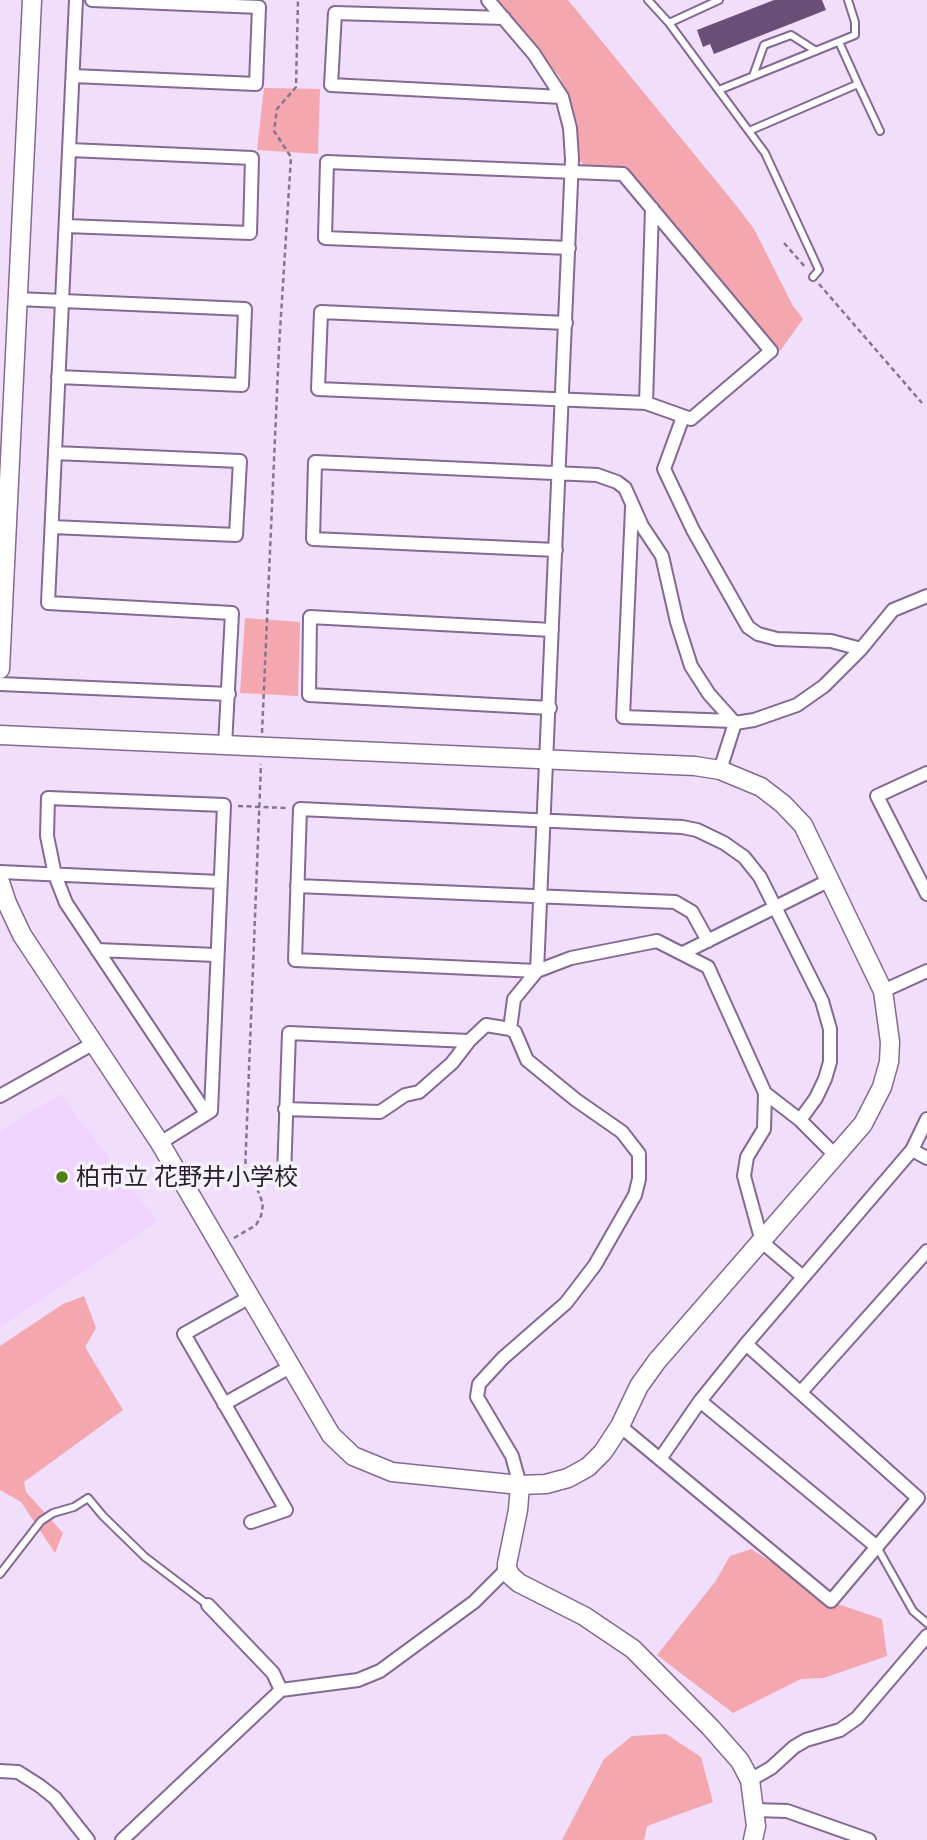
<!DOCTYPE html>
<meta charset="utf-8">
<style>
body{margin:0}
canvas{display:block;background:#f0defb}
</style>
<canvas width="927" height="1840"></canvas>
<script>
const c = document.querySelector('canvas').getContext('2d');
c.lineJoin = 'round';
function paint(path, color) { c.fillStyle = color; c.fill(path, 'evenodd'); }
const poly = rows => new Path2D(rows.map(r => 'M' + r).join(''));
function trace(path, color, width, dash) { c.strokeStyle = color; c.lineWidth = width; c.lineCap = dash ? 'butt' : 'round'; c.setLineDash(dash || []); c.stroke(path); }
function write(font, color, halo, rows, align = 'center') {
  c.font = font + ' "Golos Text","Noto Sans JP",sans-serif'; c.lineWidth = 7; c.setLineDash([]); c.textBaseline = 'middle'; c.strokeStyle = halo; c.fillStyle = color; for (const [text, x, y, turn = 0] of rows) {
    c.save(); c.translate(x, y); c.rotate((+turn || 0) * Math.PI / 180); c.textAlign = isNaN(turn) ? turn : align; if (halo) c.strokeText(text, 0, 0); c.fillText(text, 0, 0); c.restore();
  }
}
paint(poly([
 [60,1094,157,1221,0,1328,0,1132]
]), '#eed4ff');
paint(poly([
 [497,0,568,0,735,204,754,229,793,306,803,319,780,351,626,168,585,166,580,161,577,122,560,77],
 [264,88,320,89,318,154,257,150],
 [245,618,300,622,298,696,240,693],
 [84,1296,96,1328,85,1347,123,1410,24,1482,26,1492,63,1533,55,1553,21,1502,0,1490,0,1346,63,1304],
 [751,1549,838,1604,882,1619,887,1656,824,1678,801,1679,733,1713,657,1655,715,1582,730,1556],
 [666,1734,701,1757,713,1802,647,1826,644,1840,562,1840,604,1759,632,1736]
]), '#f4a7af');
paint(poly([
 [774,0,822,0,826,10,714,54,710,44,703,47,697,30]
]), '#6a5079');
const lane = poly([
 [648,0,669,23,765,153,819,270,813,277],
 [669,23,719,0],
 [753,76,764,45,791,35,816,51],
 [858,84,880,131],
 [719,90,855,35,855,22,848,0],
 [749,131,858,84,839,42],
 [877,1547,913,1611,927,1623],
 [0,1574,41,1521,53,1513,74,1507,88,1498,103,1516,145,1557,208,1605]
]);
const street = poly([
 [76,0,48,603,232,613,225,746],
 [488,0,534,54,562,97,570,128,572,159,537,971,514,999,510,1029],
 [504,18,335,13,331,85,562,97],
 [73,76,256,84,259,7,92,0],
 [66,226,250,233,252,158,70,150],
 [17,299,245,309,242,385,58,377],
 [566,323,321,312,318,389,646,403,691,419,771,351,623,174,327,162,325,238,569,248],
 [646,403,652,208],
 [683,417,664,469,693,530,748,627,758,634,777,639,831,641,861,649],
 [632,508,623,717,733,721],
 [52,527,236,535,240,461,55,453],
 [556,550,313,539,315,462,597,475,617,482,625,488,642,526,662,556,677,622,691,666,709,694,735,723],
 [0,684,229,694],
 [550,708,309,695,310,617,552,630],
 [735,723,754,720,797,705,824,686,861,649,893,610,927,596],
 [720,770,735,723],
 [927,773,877,796,927,894],
 [0,872,220,882],
 [297,886,675,902,692,912,708,941],
 [97,950,216,955],
 [683,953,830,880],
 [883,991,927,971],
 [765,1093,764,1129,747,1157,744,1176,762,1242,803,1277],
 [0,1096,94,1043],
 [285,1109,380,1112,405,1095,419,1092,452,1063,469,1041,486,1025,510,1029,515,1032,527,1060,576,1100,622,1132,639,1154,639,1179,635,1195,595,1265,566,1303,503,1358,479,1384,477,1397,512,1456,520,1485],
 [800,1120,816,1098,825,1079,830,1062,830,1029,822,1001,760,877,744,857,724,843,697,830,682,827,300,809,295,960,537,971,571,958,657,941,708,967,765,1093,800,1120,837,1157],
 [160,1143,211,1111,224,805,48,798,47,836,55,875,66,903,206,1113],
 [912,1150,927,1158],
 [284,1176,289,1033,469,1041],
 [250,1297,184,1334,286,1510,251,1522],
 [801,1392,927,1251],
 [700,1401,877,1547],
 [224,1404,290,1367],
 [620,1426,831,1601,918,1498,746,1344],
 [660,1459,700,1401,746,1344,912,1150,927,1119],
 [208,1605,273,1673,281,1690],
 [0,1771,18,1772,40,1786,55,1798,88,1840],
 [750,1780,771,1768,794,1747,806,1740,840,1730,857,1718,927,1636],
 [755,1810,787,1811,869,1840],
 [122,1840,281,1690,358,1680,380,1671,474,1602,507,1569]
]);
const secondary = poly([
 [0,669,32,0],
 [0,735,695,766,720,770,761,787,783,804,803,825,883,991,890,1042,889,1062,882,1087,863,1124,657,1361,639,1386,620,1426,603,1452,588,1467,568,1478,546,1484,520,1485,392,1472,353,1456,331,1435,160,1143,22,935,7,903,0,882],
 [520,1485,518,1510,507,1564,507,1569,511,1576,519,1583,584,1616,633,1649,711,1728,740,1761,750,1780,756,1826,753,1840]
]);
trace(lane, '#836993', 10);
trace(street, '#836993', 16);
trace(secondary, '#836993', 21);
trace(poly([
 [784,243,806,268],
 [819,284,922,403],
 [262,733,279,347,291,157,274,131,277,109,296,87,298,0],
 [238,806,287,808],
 [234,1238,256,1225,261,1216,263,1204,255,1183,245,1172,261,764]
]), '#84768d', 2.5, [5, 3.5]);
trace(lane, '#fff', 6);
trace(street, '#fff', 12);
trace(secondary, '#fff', 18);
for (const [x, y, r, color] of [
 [62,1177,7,"#4e8115"]
]) { const dot = new Path2D(); dot.arc(x, y, r, 0, 2 * Math.PI); c.fillStyle = color; c.fill(dot); trace(dot, '#f7f1fa', 2.5); }
write('24px', '#271c2d', '#f7f1fa', [
 ["柏市立 花野井小学校",76,1177]
], 'left');
</script>
